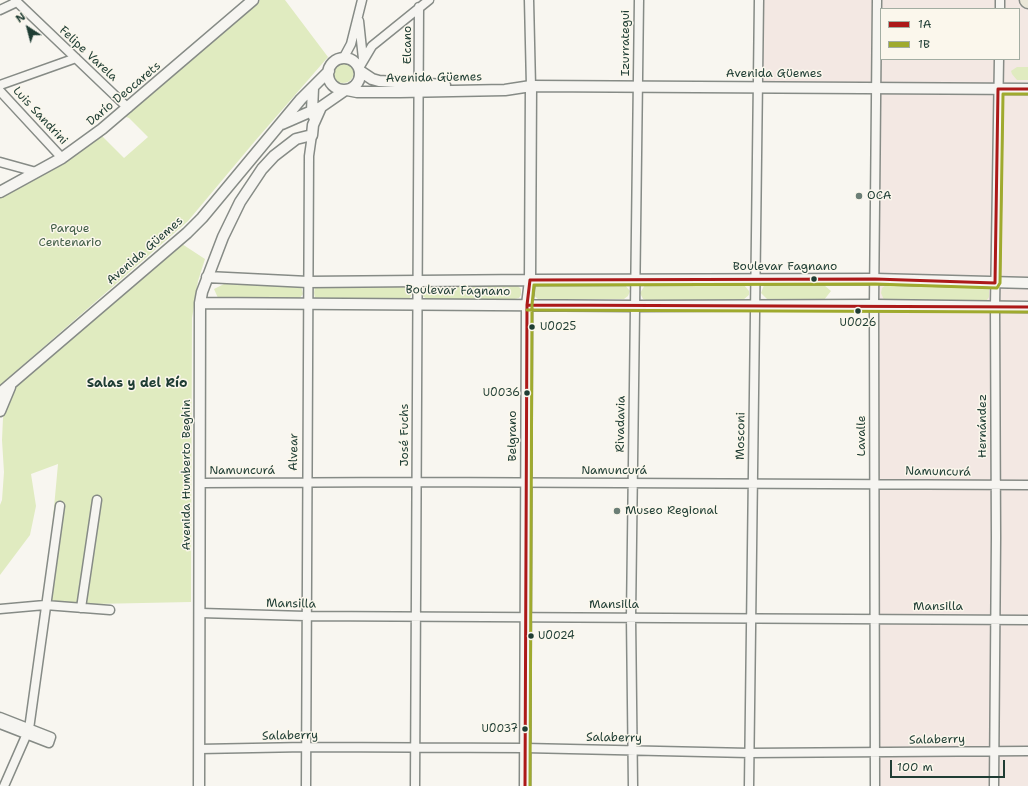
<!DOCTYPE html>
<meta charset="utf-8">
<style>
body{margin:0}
#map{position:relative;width:1028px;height:786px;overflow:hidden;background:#f8f6f0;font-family:"Shantell Sans",sans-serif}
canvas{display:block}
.legend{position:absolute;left:880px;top:8px;width:140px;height:52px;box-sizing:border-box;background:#fbf7ec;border:1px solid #a3ada2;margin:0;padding:5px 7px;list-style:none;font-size:12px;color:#1f3d34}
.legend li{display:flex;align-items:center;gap:8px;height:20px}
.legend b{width:20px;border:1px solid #a3ada2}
.north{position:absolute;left:8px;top:8px;width:40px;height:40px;-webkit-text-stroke:3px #fbf7ec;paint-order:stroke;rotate:324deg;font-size:11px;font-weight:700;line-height:16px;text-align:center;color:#1f3d34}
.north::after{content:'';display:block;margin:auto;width:14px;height:18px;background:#1f3d34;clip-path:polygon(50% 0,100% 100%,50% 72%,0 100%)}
.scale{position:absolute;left:890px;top:760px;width:115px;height:18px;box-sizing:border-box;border:2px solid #1f3d34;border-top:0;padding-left:5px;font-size:12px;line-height:14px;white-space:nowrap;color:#1f3d34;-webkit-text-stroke:3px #fbf7ec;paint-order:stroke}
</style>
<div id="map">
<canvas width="1028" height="786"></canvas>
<ul class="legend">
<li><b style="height:5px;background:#ac1919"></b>1A</li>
<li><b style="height:5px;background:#9faa2e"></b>1B</li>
</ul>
<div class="north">N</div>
<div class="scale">100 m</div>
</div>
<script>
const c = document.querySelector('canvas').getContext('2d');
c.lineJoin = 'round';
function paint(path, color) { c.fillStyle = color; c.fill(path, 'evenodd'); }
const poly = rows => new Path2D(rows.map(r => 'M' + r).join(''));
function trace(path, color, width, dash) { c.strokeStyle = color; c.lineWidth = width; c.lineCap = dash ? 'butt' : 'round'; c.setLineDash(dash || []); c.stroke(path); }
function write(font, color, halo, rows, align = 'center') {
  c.font = font + ' "Shantell Sans",sans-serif'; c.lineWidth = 3; c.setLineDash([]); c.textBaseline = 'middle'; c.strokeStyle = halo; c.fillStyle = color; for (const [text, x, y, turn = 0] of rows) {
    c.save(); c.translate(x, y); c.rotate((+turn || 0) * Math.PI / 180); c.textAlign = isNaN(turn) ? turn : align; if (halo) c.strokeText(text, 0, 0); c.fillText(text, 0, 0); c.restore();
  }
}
paint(poly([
 [759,0,1028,0,1028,786,875,786,877,87,758,87],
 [881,9,1019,9,1019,59,881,59]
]), '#f3e8e3');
paint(poly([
 [260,0,285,0,328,57,255,141,188,221,0,385,0,197,49,169,100,134,124,158,148,137,129,118,123,116],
 '332 72a11 11 0 1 1 22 0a11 11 0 1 1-22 0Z',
 [1017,67,1028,67,1028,80,1017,80,1012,74,1011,71],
 [182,244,205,259,198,281,192,318,191,602,45,605,58,464,31,474,36,506,30,535,0,575,0,505,2,500,4,472,2,440,3,418,7,403,17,385],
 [515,283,521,289,521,295,519,298,515,299,427,299,421,295,420,287,424,284],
 [224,284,301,286,303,294,299,299,218,298,214,289],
 [768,284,824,285,831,291,824,300,768,300,761,293,764,285],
 [409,285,412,291,411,296,409,299,403,300,320,301,315,298,314,293,315,286],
 [535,285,625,285,630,291,628,296,624,299,538,299,533,295,533,287],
 [645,285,744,285,749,291,749,295,743,300,646,300,643,299,640,293],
 [886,285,987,286,989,287,989,297,987,300,980,301,889,301,884,300,881,293,882,288]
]), '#e0ebc0');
const minor = poly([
 [15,0,128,108],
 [529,0,531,86],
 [1000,9,1000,0],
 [0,10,17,2],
 [359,21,363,59],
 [344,57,351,44,362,0],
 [359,68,372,46,429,0],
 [0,85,76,58],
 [0,91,62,158],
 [0,162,36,172],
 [201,483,417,482,1028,485],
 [81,608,97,500],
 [0,609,45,605,110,610],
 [201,613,305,616,1028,620],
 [0,717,51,737,49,743,0,724],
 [199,749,306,747,525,748,749,753,1028,751],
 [4,786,29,729,60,506],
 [306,786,309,156,312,135],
 [415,786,419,7],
 [633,786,631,617,639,0],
 [749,786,759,0],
 [875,786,874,305,877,0],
 [994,786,996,538,995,307,999,59]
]);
const tertiary = poly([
 '328 74a16 16 0 1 1 32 0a16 16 0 1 1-32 0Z',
 [360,71,372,79,379,81,445,85],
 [313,88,312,111,314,117],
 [347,90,357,92,400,92,505,90,531,86,1028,89],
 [282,124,321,107,344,91],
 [0,192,62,158,102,129,253,0],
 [207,277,308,282,530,280,875,279,1028,283],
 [200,303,636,306,874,305,1028,307],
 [0,393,187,233,202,218,301,99,329,71],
 [0,411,10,387],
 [199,786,200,303,202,292,223,237,240,202,262,169,274,156,296,139,312,135,313,125,321,107],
 [525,786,527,305,530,280,531,86]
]);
const trunk = poly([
 [1027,0,1028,1]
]);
trace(minor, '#868b86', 11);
trace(tertiary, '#868b86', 13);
trace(trunk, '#868b86', 17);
trace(minor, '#f6f5f1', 8);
trace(tertiary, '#f6f5f1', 10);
trace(trunk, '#eae7d8', 14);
trace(poly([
 [527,305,1028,307],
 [525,786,527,305,530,280,875,279,995,283,998,89,1028,89]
]), '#ac1919', 3);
trace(poly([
 [527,310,1028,312],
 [530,786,532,305,534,285,875,284,997,288,1000,283,1003,94,1028,94]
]), '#9faa2e', 3);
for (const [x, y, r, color] of [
 [859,196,4,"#6b7e76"],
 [814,279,3.5,"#1f3d34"],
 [858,311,3.5,"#1f3d34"],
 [532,327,3.5,"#1f3d34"],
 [527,393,3.5,"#1f3d34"],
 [617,511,4,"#6b7e76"],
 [531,636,3.5,"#1f3d34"],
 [525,729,3.5,"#1f3d34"]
]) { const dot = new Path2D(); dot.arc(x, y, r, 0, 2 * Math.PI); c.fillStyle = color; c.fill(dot); trace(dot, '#fbf7ec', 1.5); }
write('11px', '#1f3d34', '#fbf7ec', [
 ["U0026",858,323,"center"],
 ["U0025",540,327],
 ["U0036",520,393,"right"],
 ["U0024",538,636],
 ["U0037",518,729,"right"]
], 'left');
write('12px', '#1f3d34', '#fbf7ec', [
 ["Izurrategui",626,43,-90],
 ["Elcano",408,45,-90],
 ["Felipe Varela",88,54,43],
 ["Avenida Güemes",774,74],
 ["Avenida Güemes",434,78,-1],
 ["Darío Deocarets",124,94,-40],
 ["Luis Sandrini",40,116,47],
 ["Avenida Güemes",145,251,-41],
 ["Boulevar Fagnano",785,267],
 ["Boulevar Fagnano",458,291,1],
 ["Rivadavia",621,424,-89],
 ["Hernández",983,426,-90],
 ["José Fuchs",405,435,-90],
 ["Belgrano",513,436,-90],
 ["Mosconi",741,436,-89],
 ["Lavalle",862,436,-90],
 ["Alvear",294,452,-89],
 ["Namuncurá",242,471],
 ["Namuncurá",614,471],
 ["Namuncurá",938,472,1],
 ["Avenida Humberto Beghin",187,475,-90],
 ["Mansilla",291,604,1],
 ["Mansilla",614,605],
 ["Mansilla",938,607],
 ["Salaberry",290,736,-1],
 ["Salaberry",614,738,1],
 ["Salaberry",937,740,-1]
]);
write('12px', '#1f3d34', '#fbf7ec', [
 ["OCA",867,196],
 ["Museo Regional",625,511]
], 'left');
write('12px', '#425e48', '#fbf7ec', [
 ["Parque",70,229],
 ["Centenario",70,243]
]);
write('bold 13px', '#1f3d34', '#fbf7ec', [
 ["Salas y del Río",137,384]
]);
</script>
